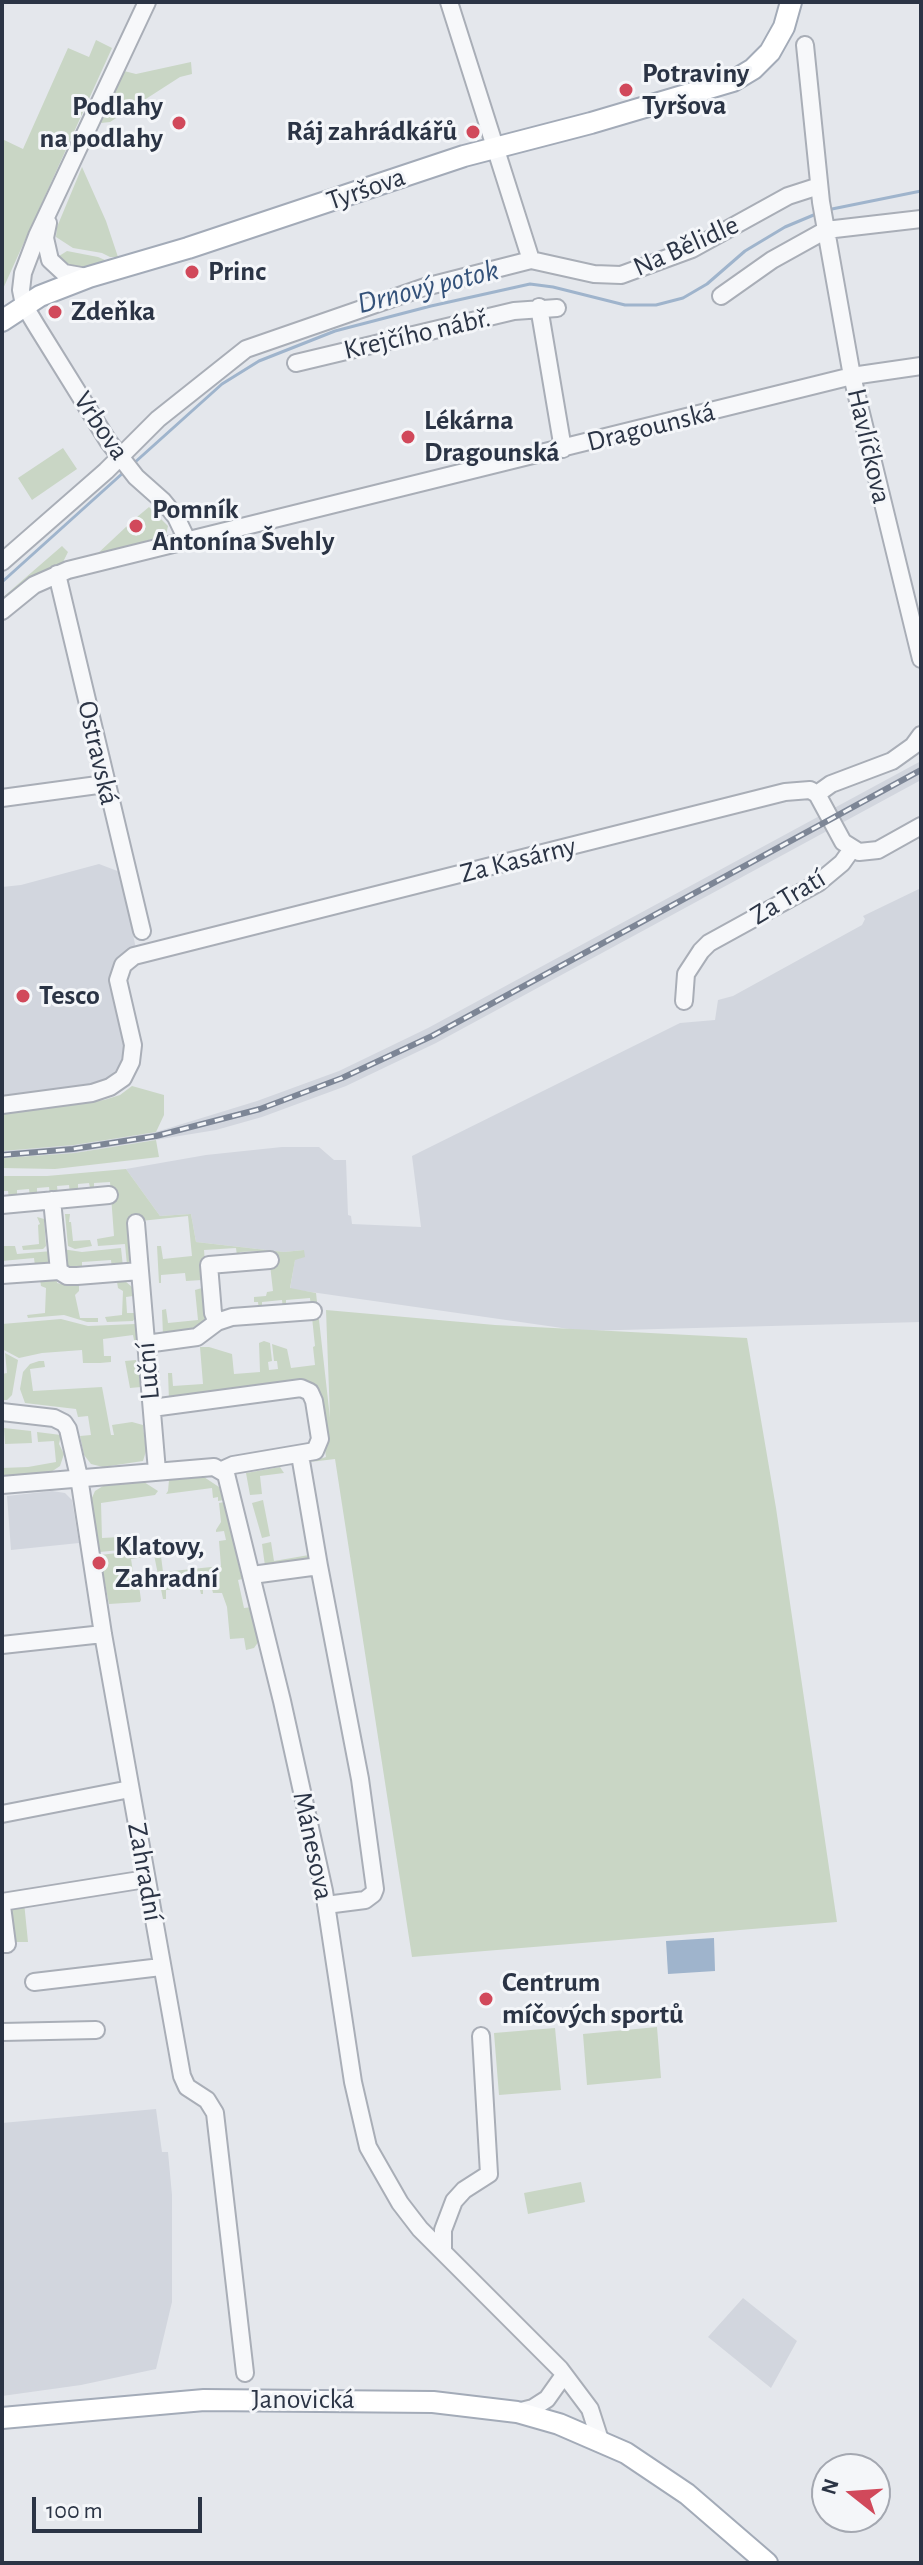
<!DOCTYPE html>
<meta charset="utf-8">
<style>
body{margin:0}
#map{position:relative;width:923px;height:2565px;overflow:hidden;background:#e4e7ec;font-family:"Alegreya Sans",sans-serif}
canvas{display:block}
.frame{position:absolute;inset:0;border:4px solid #2b3445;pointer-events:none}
.north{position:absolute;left:811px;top:2453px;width:80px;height:80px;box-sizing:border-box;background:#f4f6f9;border:2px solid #a4a8b1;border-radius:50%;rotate:287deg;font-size:22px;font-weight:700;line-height:32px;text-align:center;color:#2b3445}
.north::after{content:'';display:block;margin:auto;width:28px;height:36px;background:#d1495b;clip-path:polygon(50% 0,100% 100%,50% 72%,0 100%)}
.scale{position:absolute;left:32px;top:2497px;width:170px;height:36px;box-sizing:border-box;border:4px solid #2b3445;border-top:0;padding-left:10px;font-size:24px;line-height:28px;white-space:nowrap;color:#2b3445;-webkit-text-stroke:6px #f4f6f9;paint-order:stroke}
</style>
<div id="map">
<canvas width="923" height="2565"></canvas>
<div class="frame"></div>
<div class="north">N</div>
<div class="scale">100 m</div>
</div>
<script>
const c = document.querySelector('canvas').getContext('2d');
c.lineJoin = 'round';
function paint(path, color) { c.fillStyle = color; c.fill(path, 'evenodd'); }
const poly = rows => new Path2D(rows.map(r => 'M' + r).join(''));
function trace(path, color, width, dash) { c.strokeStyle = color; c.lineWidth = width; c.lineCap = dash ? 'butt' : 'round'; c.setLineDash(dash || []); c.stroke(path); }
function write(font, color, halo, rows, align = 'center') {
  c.font = font + ' "Alegreya Sans",sans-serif'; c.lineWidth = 6; c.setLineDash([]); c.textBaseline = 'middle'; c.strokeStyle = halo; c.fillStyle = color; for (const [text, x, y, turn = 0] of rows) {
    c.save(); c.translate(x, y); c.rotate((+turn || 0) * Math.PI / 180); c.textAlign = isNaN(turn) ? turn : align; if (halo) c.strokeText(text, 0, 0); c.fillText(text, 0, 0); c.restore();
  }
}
paint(poly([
 [921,761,921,780,436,1043,346,1086,262,1117,216,1130,75,1153,2,1158,2,1151,74,1145,156,1132,257,1101,339,1071,428,1028],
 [99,864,120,872,136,949,119,956,111,974,126,1038,121,1061,116,1070,101,1083,2,1096,2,887,21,885],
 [921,888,921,1322,583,1331,290,1289,295,1259,304,1250,284,1252,196,1242,191,1214,160,1216,126,1169,206,1155,282,1147,319,1147,334,1160,346,1160,348,1215,351,1216,352,1224,421,1227,412,1156,680,1023,715,1020,718,1000,733,996,862,925,865,919,863,916],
 [52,1491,65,1493,72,1500,79,1543,11,1550,7,1496],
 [156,2109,162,2152,168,2152,172,2195,172,2302,156,2369,81,2385,2,2396,2,2123],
 [743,2298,797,2341,771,2388,708,2337]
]), '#d2d6de');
paint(poly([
 [96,40,112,48,2,291,2,139,23,149,68,48,89,57],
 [191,62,192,74,180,77,110,122,101,123,124,71,136,74],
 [82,167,106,221,118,257,110,257,102,253,73,248,56,237,57,227],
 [67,251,98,257,105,260,107,264,74,271,56,258],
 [63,448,77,469,32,500,18,478],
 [149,507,168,526,166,535,95,556,127,526,136,536,146,527,137,517],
 [62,546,68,552,62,564,53,566,29,582,2,604,2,598],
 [132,1086,164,1095,164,1115,156,1132,74,1145,2,1151,2,1112,104,1100,120,1095],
 [156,1140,159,1157,55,1169,2,1168,2,1158,75,1153],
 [126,1169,160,1216,191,1214,196,1242,284,1252,304,1250,305,1257,295,1260,290,1288,316,1293,330,1418,326,1310,495,1325,747,1338,776,1508,837,1922,412,1957,335,1459,310,1462,326,1457,317,1395,169,1400,168,1373,172,1373,173,1386,203,1384,200,1347,209,1347,232,1354,234,1374,260,1372,259,1343,264,1341,270,1343,272,1361,268,1362,269,1370,278,1369,277,1361,274,1361,272,1344,287,1349,291,1368,315,1365,313,1347,315,1346,310,1298,286,1300,286,1309,283,1309,282,1300,262,1302,262,1311,259,1311,258,1302,254,1302,254,1297,266,1296,267,1292,273,1291,270,1265,258,1254,258,1251,240,1252,237,1256,236,1248,204,1250,208,1301,205,1302,206,1321,194,1329,172,1331,172,1335,163,1336,162,1310,166,1309,168,1323,198,1320,195,1290,202,1288,202,1280,186,1281,185,1273,161,1275,161,1283,159,1283,157,1246,161,1246,163,1259,192,1256,188,1216,131,1222,133,1255,127,1265,125,1244,98,1246,97,1239,114,1236,110,1182,94,1183,94,1191,91,1192,89,1183,78,1184,78,1193,70,1194,69,1185,57,1186,58,1195,50,1195,49,1187,37,1188,37,1197,30,1197,29,1189,17,1190,17,1198,9,1199,8,1191,2,1191,2,1176,47,1176],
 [65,1214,70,1214,69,1222,71,1222,73,1241,90,1240,92,1246,75,1249,68,1246],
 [37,1217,44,1219,46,1246,43,1249,23,1250,22,1246,39,1244,38,1225,40,1224],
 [2,1246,15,1246,17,1254,52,1251,51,1260,43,1265,35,1266,34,1258,2,1261],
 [121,1248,123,1267,112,1269,111,1260,82,1262,82,1271,66,1268,62,1249,82,1252],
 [40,1279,58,1280,57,1283,62,1284,63,1282,79,1285,79,1291,75,1295,80,1318,98,1318,98,1322,87,1322,64,1315,28,1318,27,1315,45,1313,46,1288,41,1286],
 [125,1281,132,1287,133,1296,126,1297,127,1313,135,1313,135,1318,133,1321,107,1322,105,1317,122,1315,123,1291,118,1288,117,1282],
 [61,1319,88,1326,135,1324,138,1345,135,1345,133,1335,103,1339,104,1356,111,1356,111,1362,100,1363,83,1363,82,1350,42,1353,19,1358,2,1349,2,1324],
 [5,1353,18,1360,12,1395,7,1400,2,1400,2,1374,7,1373],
 [136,1360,141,1387,130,1388,125,1361],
 [39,1361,44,1361,45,1367,30,1369,33,1391,102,1387,111,1435,114,1435,112,1425,132,1422,143,1425,146,1451,143,1461,103,1467,91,1464,84,1455,80,1436,91,1435,88,1416,78,1417,76,1409,25,1403,20,1389,23,1372,30,1364],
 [4,1428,31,1431,32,1443,5,1444],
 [37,1432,61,1435,59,1444,64,1454,60,1466,51,1472,2,1477,2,1468,28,1467,56,1462,54,1441,38,1442],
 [280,1467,284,1473,260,1476,262,1494,250,1495,246,1473],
 [204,1477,219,1487,224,1500,218,1501,218,1497,213,1498,212,1488,166,1494,168,1491,169,1480],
 [144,1482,158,1491,155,1495,101,1503,102,1538,138,1536,140,1545,157,1543,157,1546,100,1552,91,1500,95,1491,103,1486],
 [263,1500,270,1536,262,1538,252,1503],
 [224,1502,242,1579,238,1580,244,1608,253,1607,250,1610,259,1641,254,1648,246,1650,244,1638,230,1639,227,1607,222,1593,213,1593,211,1585,203,1586,203,1594,201,1594,199,1586,166,1590,166,1599,163,1599,153,1550,160,1548,163,1572,221,1566,219,1541,226,1540,224,1531,216,1532,216,1530,221,1522,219,1503],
 [271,1542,274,1561,309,1555,311,1560,265,1566,262,1544],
 [151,1549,151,1556,131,1559,135,1585,139,1585,141,1600,140,1602,109,1604,102,1569,106,1568,100,1555],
 [24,1902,28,1942,14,1942,10,1906],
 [657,2027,661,2078,587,2085,583,2034],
 [555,2028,561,2090,499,2095,494,2033],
 [581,2182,585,2202,528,2214,524,2193]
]), '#c9d6c5');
paint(poly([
 [714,1938,715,1971,668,1974,666,1941]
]), '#9fb4cc');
trace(poly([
 [827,210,921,191],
 [133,464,222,384,259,361,335,331,431,306,530,284,553,287,625,305,656,305,683,298,707,284,745,251,785,227,816,214],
 [2,582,124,472]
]), '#9fb4cc', 3);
const minor = poly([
 [147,2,37,236,23,273,21,290,24,305,36,325,108,441,136,477,163,501,176,517,187,540],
 [449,2,531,260],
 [805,45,821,202,852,376,921,659],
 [48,223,45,238,50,260,64,273,87,277],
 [721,296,772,260,826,230,921,219],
 [539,307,563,449],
 [296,363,514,311,557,308],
 [2,562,106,471,158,419,246,349,425,287,531,260,594,274,621,275,692,249,788,196,819,186],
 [57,574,142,931],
 [2,611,34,585,68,570,852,376,921,366],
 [817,794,843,842,859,852,878,850,921,826],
 [817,794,831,784,892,761,913,746,921,735],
 [2,798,105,784],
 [684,1001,686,974,701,951,709,943,818,883,842,863,852,849],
 [2,1105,92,1093,110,1087,123,1078,131,1062,133,1045,118,980,123,965,134,956,785,792,810,790,817,794],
 [52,1200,59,1271],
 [2,1205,109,1195],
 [136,1223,140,1271],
 [2,1275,59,1271,67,1276,77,1276,140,1271,157,1471],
 [217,1322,213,1313,209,1265,270,1260],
 [146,1344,197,1337,217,1322,232,1317,313,1311],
 [152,1408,301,1388,310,1392,314,1401,320,1439,315,1451,233,1465,222,1470],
 [2,1412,54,1418,64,1423,68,1429,79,1477,103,1634,182,2076,187,2087,207,2100,215,2113,245,2373],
 [2,1485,214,1467,226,1474,282,1701,324,1891,353,2082,368,2147,400,2203,420,2229,560,2369,590,2409,600,2440],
 [319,1566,360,1779,375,1889,373,1894,365,1900,326,1905],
 [252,1575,319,1566,300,1455],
 [2,1645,103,1634],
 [2,1814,130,1789],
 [2,1902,146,1879],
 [2,1906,7,1944,2,1944],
 [34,1982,161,1967],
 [2,2032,96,2030],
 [443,2250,443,2230,454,2201,464,2190,489,2174,481,2036],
 [517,2412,533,2408,547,2399,564,2375]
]);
const major = poly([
 [2,321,40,296,89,277,188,248,464,156,591,123,733,81,753,69,770,52,784,27,791,2],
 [2,2418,204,2400,433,2402,517,2412,559,2424,626,2453,687,2494,767,2563]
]);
trace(minor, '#a9aeb7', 20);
trace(major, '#a3abb8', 24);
trace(minor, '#f7f8fa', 16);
trace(major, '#fff', 20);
const rail = poly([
 [2,1155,73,1149,156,1136,260,1109,342,1078,432,1036,921,770]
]);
trace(rail, '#7d8696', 6);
trace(rail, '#f4f6f9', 3, [9]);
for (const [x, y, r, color] of [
 [626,90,8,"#d1495b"],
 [179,123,8,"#d1495b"],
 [473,132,8,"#d1495b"],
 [192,272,8,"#d1495b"],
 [55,312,8,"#d1495b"],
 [408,437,8,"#d1495b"],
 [136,526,8,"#d1495b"],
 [23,996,8,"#d1495b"],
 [99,1563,8,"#d1495b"],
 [486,1999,8,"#d1495b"]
]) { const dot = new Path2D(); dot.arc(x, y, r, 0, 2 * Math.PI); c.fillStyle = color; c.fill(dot); trace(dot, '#f4f6f9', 3); }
write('bold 28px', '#2b3445', '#f4f6f9', [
 ["Potraviny",642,74],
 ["Tyršova",642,106],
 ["Podlahy",163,107,"right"],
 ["na podlahy",163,139,"right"],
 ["Ráj zahrádkářů",457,132,"right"],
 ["Princ",208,272],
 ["Zdeňka",71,312],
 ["Lékárna",424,421],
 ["Dragounská",424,453],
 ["Pomník",152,510],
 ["Antonína Švehly",152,542],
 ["Tesco",39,996],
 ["Klatovy,",115,1547],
 ["Zahradní",115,1579],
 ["Centrum",502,1983],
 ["míčových sportů",502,2015]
], 'left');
write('28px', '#2b3445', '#f4f6f9', [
 ["Tyršova",366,189,-19],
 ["Na Bělidle",686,246,-24],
 ["Krejčího nábř.",417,334,-13],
 ["Vrbova",101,426,56],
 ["Dragounská",651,427,-14],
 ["Havlíčkova",869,446,77],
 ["Ostravská",98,753,77],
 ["Za Kasárny",518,860,-14],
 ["Za Tratí",788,897,-31],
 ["Luční",148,1371,-95],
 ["Mánesova",313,1846,78],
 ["Zahradní",145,1872,80],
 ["Janovická",303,2400]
]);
write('italic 30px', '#34527a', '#f4f6f9', [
 ["Drnový potok",428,287,-14]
]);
</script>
